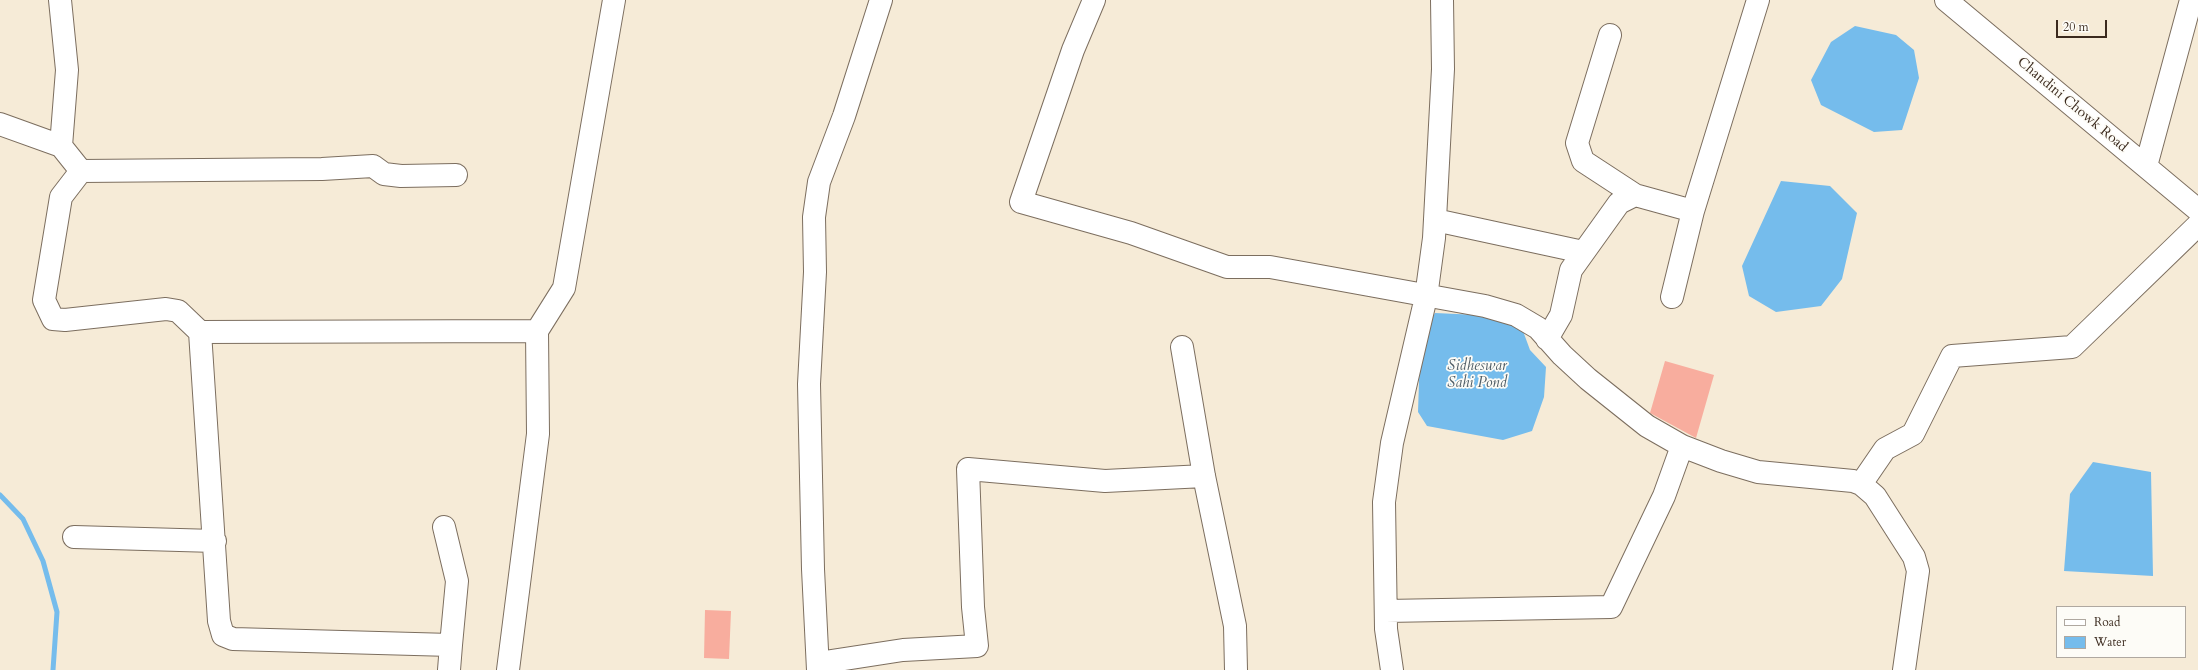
<!DOCTYPE html>
<style>
body{margin:0}
#map{position:relative;width:2198px;height:670px;overflow:hidden;background:#f6ebd7;font-family:Cardo,serif}
canvas{display:block}
.legend{position:absolute;left:2056px;top:606px;width:130px;height:52px;box-sizing:border-box;background:#fdfcf7;border:1px solid #afa8a0;margin:0;padding:5px 7px;list-style:none;font-size:12px;color:#3b2a1e}
.legend li{display:flex;align-items:center;gap:8px;height:20px}
.legend b{width:20px;border:1px solid #afa8a0}
.scale{position:absolute;left:2056px;top:20px;width:51px;height:18px;box-sizing:border-box;border:2px solid #3b2a1e;border-top:0;padding-left:5px;font-size:12px;line-height:14px;white-space:nowrap;color:#3b2a1e;-webkit-text-stroke:3px #fdfcf7;paint-order:stroke}
</style>
<div id="map">
<canvas width="2198" height="670"></canvas>
<ul class="legend">
<li><b style="height:5px;background:#fff"></b>Road</li>
<li><b style="height:11px;background:#75bcec"></b>Water</li>
</ul>
<div class="scale">20 m</div>
</div>
<script>
const c = document.querySelector('canvas').getContext('2d');
c.lineJoin = 'round';
function paint(path, color) { c.fillStyle = color; c.fill(path, 'evenodd'); }
const poly = rows => new Path2D(rows.map(r => 'M' + r).join(''));
function trace(path, color, width, dash) { c.strokeStyle = color; c.lineWidth = width; c.lineCap = dash ? 'butt' : 'round'; c.setLineDash(dash || []); c.stroke(path); }
function write(font, color, halo, rows, align = 'center') {
  c.font = font + ' Cardo,serif'; c.lineWidth = 3.5; c.setLineDash([]); c.textBaseline = 'middle'; c.strokeStyle = halo; c.fillStyle = color; for (const [text, x, y, turn = 0] of rows) {
    c.save(); c.translate(x, y); c.rotate((+turn || 0) * Math.PI / 180); c.textAlign = isNaN(turn) ? turn : align; if (halo) c.strokeText(text, 0, 0); c.fillText(text, 0, 0); c.restore();
  }
}
paint(poly([
 [1855,26,1896,35,1914,50,1919,78,1902,130,1874,132,1821,105,1811,80,1831,42],
 [1781,181,1830,186,1857,213,1842,279,1821,306,1776,312,1749,296,1742,266],
 [1435,313,1478,315,1510,322,1523,331,1530,350,1546,367,1544,397,1532,431,1503,440,1427,426,1418,412,1420,352,1425,332],
 [2093,462,2151,472,2153,576,2064,571,2070,494]
]), '#75bcec');
trace(poly([
 [0,495,23,519,43,561,57,612,53,670]
]), '#75bcec', 5);
paint(poly([
 [1665,361,1714,375,1696,438,1650,413],
 [705,610,731,611,729,659,704,658]
]), '#f8ad9e');
const minor = poly([
 [60,0,67,70,61,146,81,171,322,169,373,166,384,174,401,176,456,175],
 [1094,0,1073,50,1021,202,1131,233,1227,267,1270,267,1485,306,1516,315,1538,328,1562,355,1588,379,1647,426,1682,446,1721,461,1758,472,1853,481,1861,484,1875,496,1914,557,1918,571,1904,670],
 [1946,0,2198,210],
 [1610,35,1577,143,1583,161,1635,195],
 [0,124,61,146],
 [2146,166,2191,0],
 [81,171,61,197,44,300,53,319,65,320,166,309,178,311,200,332,537,331,538,434,508,670],
 [1435,220,1583,252],
 [1672,297,1693,211,1758,0],
 [537,331,564,288,614,0],
 [200,332,219,621,223,635,233,639,451,645,449,670],
 [1547,339,1561,315,1571,270,1619,203,1635,195,1693,211],
 [1182,347,1204,476,1235,626,1236,670],
 [1861,484,1885,449,1913,434,1952,356,2072,347,2198,225],
 [444,527,457,581,451,645],
 [74,537,215,541],
 [1386,611,1611,607,1664,496,1682,446],
 [818,663,903,650,977,646,973,607,968,469,1105,481,1204,476],
 [818,670,813,569,809,384,815,272,814,217,819,182,844,116,881,0],
 [1392,670,1386,629,1384,502,1392,443,1426,297,1434,238,1443,69,1442,0]
]);
trace(minor, '#7c6e5f', 24);
trace(minor, '#fff', 22);
write('14px', '#3b2a1e', '#fdfcf7', [
 ["Chandini Chowk Road",2072,105,40]
]);
write('italic 15px', '#4f5d66', '#fdfcf7', [
 ["Sidheswar",1477,367],
 ["Sahi Pond",1477,384]
]);
</script>
